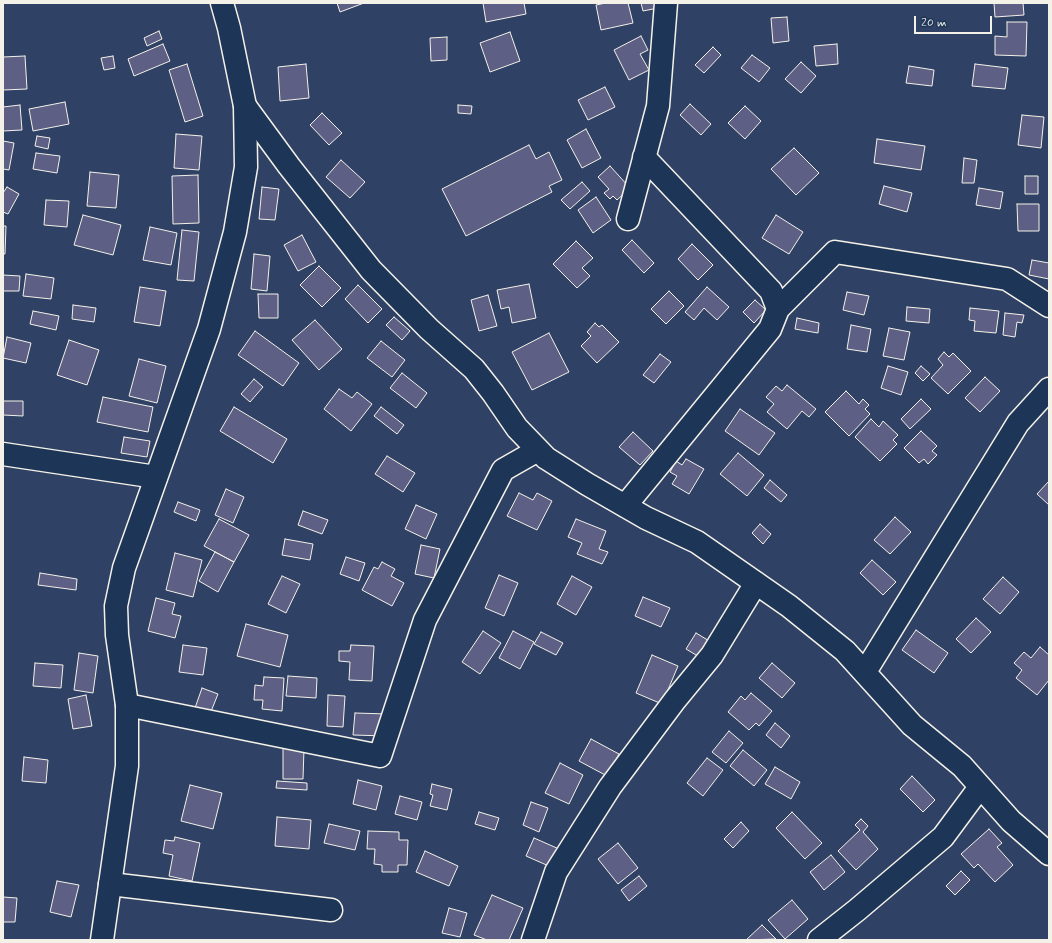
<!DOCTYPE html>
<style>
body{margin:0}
#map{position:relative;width:1052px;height:943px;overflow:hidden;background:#2f4164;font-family:Mynerve,sans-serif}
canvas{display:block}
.frame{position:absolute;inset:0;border:4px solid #f4f1e8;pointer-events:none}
.scale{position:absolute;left:914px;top:16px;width:78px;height:18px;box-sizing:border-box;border:2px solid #f4f1e8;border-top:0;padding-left:5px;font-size:12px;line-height:14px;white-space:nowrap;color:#f4f1e8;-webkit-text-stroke:3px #1d3557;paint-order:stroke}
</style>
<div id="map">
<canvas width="1052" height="943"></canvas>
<div class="frame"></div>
<div class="scale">20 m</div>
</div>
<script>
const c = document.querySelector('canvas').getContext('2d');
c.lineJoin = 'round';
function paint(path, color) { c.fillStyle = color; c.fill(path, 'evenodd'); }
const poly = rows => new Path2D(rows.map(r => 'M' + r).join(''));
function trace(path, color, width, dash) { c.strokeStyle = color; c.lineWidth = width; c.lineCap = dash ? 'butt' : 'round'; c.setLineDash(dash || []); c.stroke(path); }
const building = poly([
 [337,3,364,3,340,12,337,3],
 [483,3,524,3,526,14,486,22,483,3],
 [606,3,628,3,633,23,601,30,596,5,606,3],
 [641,3,662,3,663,7,643,11,641,3],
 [994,3,1023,3,1024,15,995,17,994,3],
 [787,17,789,41,773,43,771,18,787,17],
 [1007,22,1027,22,1026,56,995,55,995,36,1007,37,1007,22],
 [159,31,162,39,147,46,144,38,159,31],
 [510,32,520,61,490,72,480,43,510,32],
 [641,36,648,50,640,54,649,70,629,80,614,50,641,36],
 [447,37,447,60,431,61,430,38,447,37],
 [163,44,170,61,134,76,128,59,163,44],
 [837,44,838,64,816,66,814,46,837,44],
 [713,47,721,55,704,73,695,65,713,47],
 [752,55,770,68,759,82,741,68,752,55],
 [25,56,27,89,3,90,3,57,25,56],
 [113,56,115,68,104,70,101,58,113,56],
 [801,62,816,76,801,93,785,79,801,62],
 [187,64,203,116,185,122,169,70,187,64],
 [306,64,309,98,280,101,278,67,306,64],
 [975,64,1008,68,1005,89,972,86,975,64],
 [909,66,934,70,932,86,906,83,909,66],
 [605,87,615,107,588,120,578,100,605,87],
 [65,102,69,124,33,131,29,109,65,102],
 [690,104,711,124,701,135,680,115,690,104],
 [20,105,22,130,3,131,3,107,20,105],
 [458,105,472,106,471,114,458,113,458,105],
 [745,106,761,121,745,139,728,123,745,106],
 [322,113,342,133,329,145,310,125,322,113],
 [1022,115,1044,117,1041,148,1018,145,1022,115],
 [586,129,601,158,582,168,567,140,586,129],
 [176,134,202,136,199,170,174,168,176,134],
 [37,136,50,138,48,149,35,146,37,136],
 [877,139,925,146,921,170,874,163,877,139],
 [3,141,14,143,9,170,3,169,3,141],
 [529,145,536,159,549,152,562,180,549,186,552,192,466,236,442,189,529,145],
 [794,148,819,173,796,195,771,169,794,148],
 [36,153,60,156,57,173,33,169,36,153],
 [964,158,977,160,974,183,962,183,964,158],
 [341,160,365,182,350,198,326,177,341,160],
 [610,166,630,188,617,200,613,196,610,199,604,193,609,189,598,177,610,166],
 [90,172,119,175,116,208,87,206,90,172],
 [198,175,199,223,173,224,172,176,198,175],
 [1025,176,1038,176,1038,194,1025,194,1025,176],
 [582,182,590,191,570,209,561,200,582,182],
 [884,186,912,193,907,212,879,204,884,186],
 [7,187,19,194,8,214,3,212,3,193,7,187],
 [262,187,279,189,275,220,259,219,262,187],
 [979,188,1003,192,1000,209,976,205,979,188],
 [596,197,611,220,593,233,578,210,596,197],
 [46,200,69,201,67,227,44,225,46,200],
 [1017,204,1039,204,1039,231,1018,231,1017,204],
 [83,215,121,225,113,255,74,245,83,215],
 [776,215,803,232,789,254,762,238,776,215],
 [3,226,6,226,5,254,3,254,3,226],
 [150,227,177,233,171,265,143,260,150,227],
 [182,230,199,232,194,281,177,280,182,230],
 [302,235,316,262,298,271,284,245,302,235],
 [632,240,654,263,644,273,622,250,632,240],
 [576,241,593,258,582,268,590,276,577,288,553,264,576,241],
 [692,244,713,265,698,280,678,259,692,244],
 [254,254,270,256,267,291,251,289,254,254],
 [1032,260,1049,263,1049,279,1029,275,1032,260],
 [319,266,341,288,322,307,300,285,319,266],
 [26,274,54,278,51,299,23,296,26,274],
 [3,275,20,276,19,291,3,291,3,275],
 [529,284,536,318,512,323,509,307,501,309,497,290,529,284],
 [358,285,382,309,368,323,345,299,358,285],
 [140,287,166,291,160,326,134,322,140,287],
 [707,287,729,307,717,320,704,308,694,320,685,312,707,287],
 [669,291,684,306,666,324,651,309,669,291],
 [847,292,869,296,864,315,843,310,847,292],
 [258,294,278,294,278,318,259,318,258,294],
 [488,295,497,326,479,331,471,300,488,295],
 [755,300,766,310,754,323,743,312,755,300],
 [73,305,96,308,94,322,72,319,73,305],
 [907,307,930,309,929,323,906,321,907,307],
 [970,308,999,311,996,333,974,331,975,321,969,320,970,308],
 [33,311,59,316,56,330,30,324,33,311],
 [1005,313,1024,315,1022,323,1017,322,1015,337,1003,335,1005,313],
 [394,317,410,331,402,340,386,325,394,317],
 [797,318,819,323,818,333,795,329,797,318],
 [315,320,342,349,319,370,292,340,315,320],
 [595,323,599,327,602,325,619,342,597,363,581,346,591,336,587,332,595,323],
 [851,325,871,329,867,352,847,349,851,325],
 [889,328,910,332,904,360,883,356,889,328],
 [255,331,299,363,283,386,238,355,255,331],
 [549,333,569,372,532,390,512,352,549,333],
 [7,337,31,343,26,363,3,358,7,337],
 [69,340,99,350,87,385,57,375,69,340],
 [381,341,405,360,392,377,367,358,381,341],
 [944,352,949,357,953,353,971,371,948,394,931,378,943,365,938,359,944,352],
 [660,354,671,362,654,383,643,375,660,354],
 [139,359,166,366,157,403,129,396,139,359],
 [888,366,908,372,901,395,881,388,888,366],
 [921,366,930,374,923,381,915,373,921,366],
 [402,373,427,393,416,408,390,388,402,373],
 [985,377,1000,391,980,412,965,398,985,377],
 [254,379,263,387,250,402,241,394,254,379],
 [787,385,816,409,809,417,802,411,787,429,767,412,774,404,766,397,776,386,782,391,787,385],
 [339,389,352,398,357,392,372,404,351,431,324,409,339,389],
 [846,391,859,404,863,399,869,405,865,409,870,414,849,436,825,412,846,391],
 [103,397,153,407,148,432,97,422,103,397],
 [921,399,931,409,910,429,901,419,921,399],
 [3,401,23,401,23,416,3,415,3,401],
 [234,407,287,439,273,463,220,431,234,407],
 [381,407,404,425,397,434,374,416,381,407],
 [740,409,775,433,759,455,725,431,740,409],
 [871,419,879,427,883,421,898,435,893,440,897,444,880,461,855,437,871,419],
 [921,431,937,446,932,451,937,455,928,464,924,459,919,463,904,448,921,431],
 [633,432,653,451,640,465,619,447,633,432],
 [124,437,150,441,147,457,121,453,124,437],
 [738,453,764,475,747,496,720,474,738,453],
 [387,456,415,473,403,492,375,474,387,456],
 [686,459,704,469,689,494,672,484,677,476,670,472,676,461,682,465,686,459],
 [770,480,787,495,781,502,764,488,770,480],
 [1049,481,1049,505,1037,494,1049,481],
 [226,489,244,497,233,523,215,515,226,489],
 [519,493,533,500,537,493,552,501,537,530,507,516,519,493],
 [178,502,200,510,196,521,174,512,178,502],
 [416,505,437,514,426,539,405,529,416,505],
 [303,511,328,520,322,534,298,525,303,511],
 [895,517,911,532,890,554,874,540,895,517],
 [219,519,249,535,234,562,204,546,219,519],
 [576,519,606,531,599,549,608,552,602,564,577,554,582,543,568,537,576,519],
 [760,524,771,534,763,544,752,533,760,524],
 [285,539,313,544,310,560,282,555,285,539],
 [421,545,440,549,434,578,415,574,421,545],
 [215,552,234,562,218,592,199,581,215,552],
 [175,553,202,560,193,597,166,590,175,553],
 [346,557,365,563,359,581,340,574,346,557],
 [872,560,896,582,883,595,860,573,872,560],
 [382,562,395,569,391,576,404,583,392,606,362,590,374,567,378,569,382,562],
 [40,573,77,579,76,590,38,585,40,573],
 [499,575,518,583,504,616,485,608,499,575],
 [282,576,300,584,286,613,268,604,282,576],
 [572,576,592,587,576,615,557,604,572,576],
 [1003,577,1019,592,1000,614,983,599,1003,577],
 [643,597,670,608,661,627,635,616,643,597],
 [156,598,175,603,172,614,181,616,175,638,148,631,156,598],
 [976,618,991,632,971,653,956,639,976,618],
 [246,624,288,635,280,667,237,656,246,624],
 [916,630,948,653,934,673,902,650,916,630],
 [483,631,501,643,480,674,462,662,483,631],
 [513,631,534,642,520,669,499,658,513,631],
 [541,632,563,643,556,655,534,644,541,632],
 [696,633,711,642,701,658,686,649,696,633],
 [183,645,207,648,203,675,179,672,183,645],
 [351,645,374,646,372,681,349,680,350,662,339,661,339,651,350,651,351,645],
 [1040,647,1049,655,1049,680,1037,695,1016,678,1022,670,1014,663,1024,652,1031,658,1040,647],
 [79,653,98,656,93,693,74,690,79,653],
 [652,655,678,666,662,704,636,693,652,655],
 [35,663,63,665,61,688,33,686,35,663],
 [772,663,795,683,782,698,759,678,772,663],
 [288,676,317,678,316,698,286,696,288,676],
 [264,677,284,678,282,711,262,709,263,700,254,700,255,685,263,686,264,677],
 [202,688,218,694,210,714,195,708,202,688],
 [751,693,772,711,759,726,756,723,749,730,728,712,741,696,745,700,751,693],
 [86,695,92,726,73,729,68,699,86,695],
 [328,695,345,696,343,727,327,726,328,695],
 [355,713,388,714,386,736,353,735,355,713],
 [775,723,790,736,781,748,766,735,775,723],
 [729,731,743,743,726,763,712,752,729,731],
 [591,739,619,754,607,776,579,761,591,739],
 [283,747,304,748,303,779,283,779,283,747],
 [743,750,767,770,754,786,730,766,743,750],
 [24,757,48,760,46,783,22,781,24,757],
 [707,758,723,770,703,796,687,783,707,758],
 [560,763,583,775,569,804,545,793,560,763],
 [775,767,800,782,791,799,765,784,775,767],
 [912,776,935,800,923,812,900,789,912,776],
 [358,780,382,786,376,810,353,804,358,780],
 [277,781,307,783,307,790,276,788,277,781],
 [432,784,452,789,447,810,430,806,433,795,430,794,432,784],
 [190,785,222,793,213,829,181,821,190,785],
 [400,796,422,802,417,820,395,814,400,796],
 [531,802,548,808,539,832,523,825,531,802],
 [479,812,499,818,495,830,475,824,479,812],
 [792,812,822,843,805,859,776,828,792,812],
 [277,817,311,820,309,849,275,846,277,817],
 [861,819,868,826,863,832,878,849,856,870,838,851,860,830,855,825,861,819],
 [741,822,749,831,733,848,724,839,741,822],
 [329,824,360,831,355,850,324,843,329,824],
 [989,829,1002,843,997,847,1013,865,995,882,978,864,974,868,961,854,989,829],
 [368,831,399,832,399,840,408,840,407,865,398,865,398,872,382,872,382,865,374,864,375,849,367,849,368,831],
 [175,837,200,843,192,881,169,876,173,855,163,853,165,840,174,841,175,837],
 [534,838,559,849,551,867,526,856,534,838],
 [618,843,638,868,618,884,598,859,618,843],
 [425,851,458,866,449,886,416,872,425,851],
 [831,855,845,872,824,890,810,872,831,855],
 [961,871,970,880,955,895,946,886,961,871],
 [639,876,647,886,629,901,621,890,639,876],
 [57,881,79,885,71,917,50,912,57,881],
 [492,895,523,908,509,940,487,940,474,935,492,895],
 [3,897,17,898,15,922,3,922,3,897],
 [792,900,808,919,785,939,768,920,792,900],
 [449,908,467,913,460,937,442,933,449,908],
 [762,925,776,939,746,940,762,925]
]);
paint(building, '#5d6084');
trace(building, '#f4f1e8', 1);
const street = poly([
 [245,106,289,166,371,270,429,329,474,369,493,393,517,428,546,458,587,484,646,518,697,542,789,606,845,651,912,725,962,766,1011,821,1049,854],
 [628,219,658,106,666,3],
 [778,309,835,252,1007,279,1049,306],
 [3,454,156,477],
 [625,506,770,329,778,309,771,291,644,157],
 [865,672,1018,423,1049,389],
 [127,705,380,756,425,620,503,470,538,450],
 [110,884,331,910],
 [533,940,556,872,610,787,675,700,712,655,756,583],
 [819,940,857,910,943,837,980,787]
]);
const secondary = poly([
 [102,940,127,766,127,705,117,635,116,606,124,568,209,329,235,232,246,167,245,106,229,28,222,3]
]);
trace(street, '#f4f1e8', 25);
trace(secondary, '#f4f1e8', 25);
trace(street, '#1d3557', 22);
trace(secondary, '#1d3557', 22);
</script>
